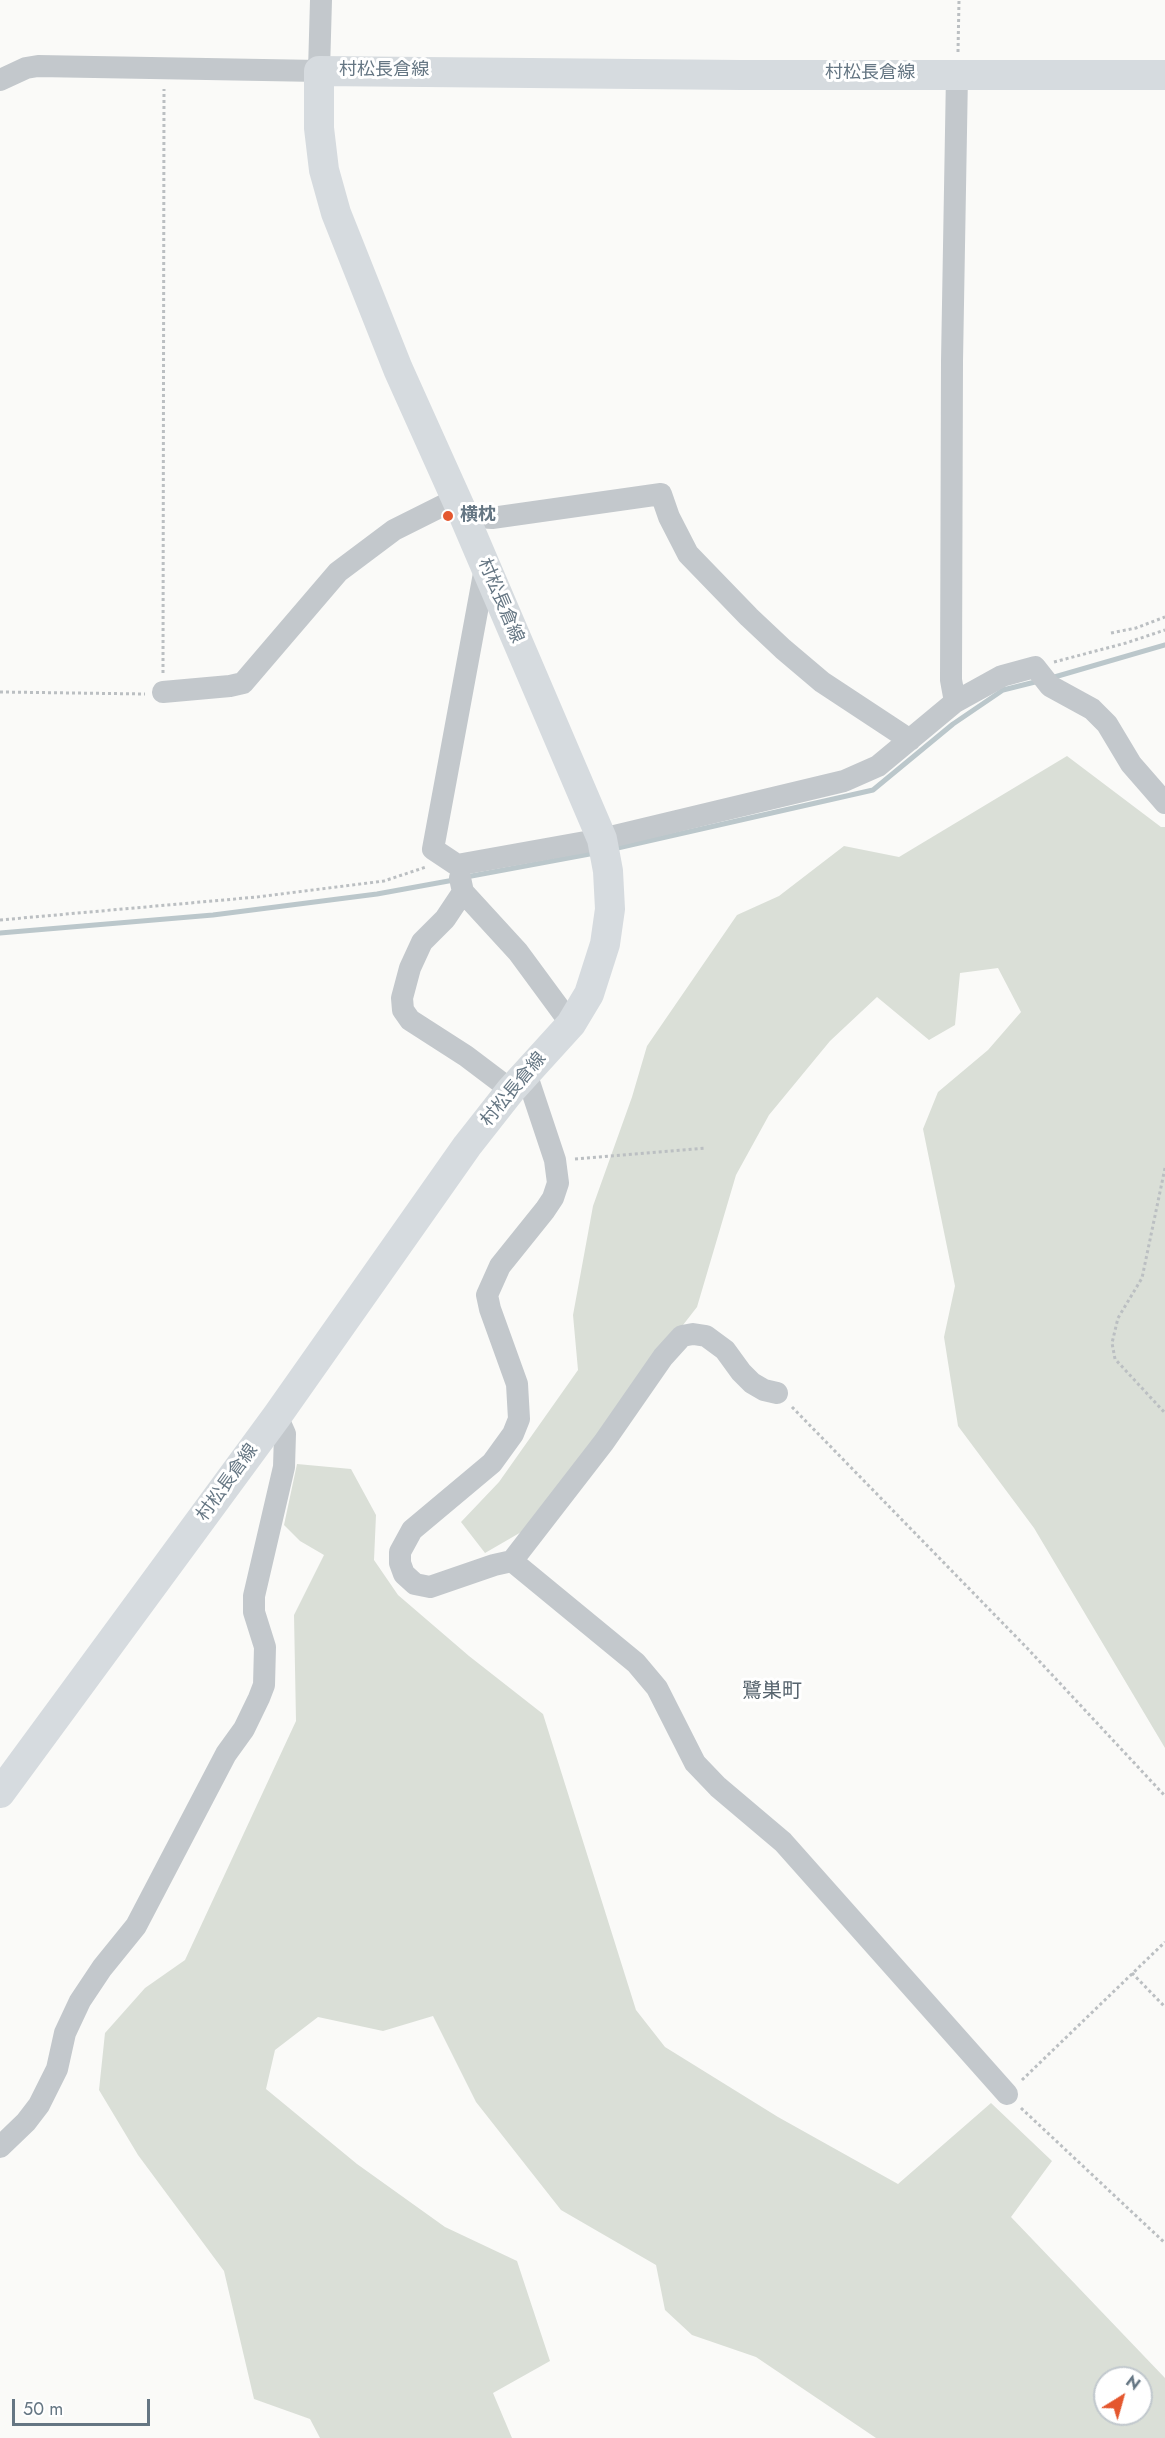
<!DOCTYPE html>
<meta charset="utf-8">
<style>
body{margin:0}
#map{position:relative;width:1165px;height:2438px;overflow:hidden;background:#fafaf8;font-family:Jost,sans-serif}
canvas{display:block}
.north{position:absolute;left:1093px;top:2366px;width:60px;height:60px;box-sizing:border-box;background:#fff;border:2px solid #c1c8cd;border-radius:50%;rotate:37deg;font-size:16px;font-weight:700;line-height:24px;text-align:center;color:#657683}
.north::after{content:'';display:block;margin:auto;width:21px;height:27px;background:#e4572e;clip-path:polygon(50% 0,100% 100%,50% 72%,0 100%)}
.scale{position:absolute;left:12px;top:2399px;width:138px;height:27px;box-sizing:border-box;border:3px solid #657683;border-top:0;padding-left:8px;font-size:18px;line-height:21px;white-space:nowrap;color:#657683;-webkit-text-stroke:4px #fff;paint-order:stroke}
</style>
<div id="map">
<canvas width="1165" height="2438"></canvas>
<div class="north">N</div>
<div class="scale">50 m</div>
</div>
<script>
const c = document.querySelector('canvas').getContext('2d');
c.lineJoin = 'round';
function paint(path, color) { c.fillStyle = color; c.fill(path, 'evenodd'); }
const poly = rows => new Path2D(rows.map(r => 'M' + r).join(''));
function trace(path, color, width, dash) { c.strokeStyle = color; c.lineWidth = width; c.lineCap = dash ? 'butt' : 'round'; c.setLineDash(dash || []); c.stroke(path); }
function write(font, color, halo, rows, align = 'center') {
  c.font = font + ' Jost,"Noto Sans JP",sans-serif'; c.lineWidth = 6; c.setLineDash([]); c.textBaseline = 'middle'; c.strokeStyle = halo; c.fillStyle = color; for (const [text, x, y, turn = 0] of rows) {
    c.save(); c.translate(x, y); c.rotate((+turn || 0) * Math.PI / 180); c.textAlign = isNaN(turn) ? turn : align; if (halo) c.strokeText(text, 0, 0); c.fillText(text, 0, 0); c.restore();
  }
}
paint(poly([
 [1067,756,1161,827,1165,827,1165,1748,1034,1528,958,1426,944,1337,955,1286,923,1129,938,1092,988,1050,1021,1012,998,968,960,973,955,1025,929,1040,877,997,830,1041,769,1115,736,1175,697,1307,523,1531,485,1553,461,1522,499,1482,578,1370,573,1315,593,1206,632,1097,647,1046,737,915,779,896,844,846,899,857],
 [297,1464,351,1469,376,1515,374,1560,398,1595,469,1656,543,1714,636,2010,665,2047,778,2117,898,2184,991,2103,1052,2161,1011,2217,1165,2378,1165,2438,876,2438,756,2357,692,2335,665,2310,656,2265,561,2210,476,2102,433,2016,383,2031,318,2017,275,2050,266,2089,357,2164,445,2227,517,2261,550,2361,493,2393,512,2438,320,2438,310,2419,254,2399,224,2271,138,2155,99,2090,105,2033,145,1988,185,1960,296,1721,294,1615,324,1555,300,1541,284,1525],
 [1105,2378,1141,2378,1141,2414,1105,2414]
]), '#dadfd7');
trace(poly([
 [1051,678,1165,645],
 [613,849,873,790,953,724,1003,690,1039,681],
 [466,877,595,853],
 [0,933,213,915,377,894,454,880]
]), '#bbc7cb', 5);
trace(poly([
 [958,52,959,0],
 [1111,633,1136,628,1165,617],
 [1054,662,1126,643,1165,630],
 [163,673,164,89],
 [0,692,145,694],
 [0,920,257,897,384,881,426,867],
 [575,1159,706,1148],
 [1165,1168,1142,1278,1118,1318,1112,1343,1115,1359,1165,1413],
 [792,1407,1028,1649,1165,1796],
 [1132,1973,1165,2007],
 [1022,2080,1165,1942],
 [1021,2108,1165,2243]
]), '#bbbfc2', 3, [3, 3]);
trace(poly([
 [0,80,26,68,38,66,319,71,321,0],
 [464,516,492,518,661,494,669,517,688,554,749,617,783,649,822,682,910,740],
 [485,568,433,849,457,865,602,839,844,781,878,766,955,702,1002,676,1035,667,1050,686,1092,709,1107,724,1131,764,1165,803],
 [163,692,230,686,243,683,338,572,394,530,456,499],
 [955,702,951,680,952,361,957,74],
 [460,878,463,892,518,952,571,1024],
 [463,892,445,919,422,942,410,968,402,998,403,1010,410,1020,466,1056,511,1090],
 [526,1073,555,1160,558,1183,553,1198,545,1210,500,1266,487,1295,490,1309,517,1384,519,1419,513,1434,492,1463,412,1530,400,1552,400,1563,404,1574,415,1584,430,1587,494,1565,512,1561,604,1442,663,1357,682,1336,693,1334,706,1336,725,1350,741,1372,752,1383,764,1390,777,1393],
 [512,1561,636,1663,657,1688,695,1763,718,1787,783,1842,1007,2094],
 [0,2147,26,2122,39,2105,57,2069,65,2033,80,2001,102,1968,136,1926,226,1754,244,1729,259,1698,264,1685,265,1647,254,1612,254,1596,284,1467,285,1434,277,1416]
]), '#c3c8cc', 22);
trace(poly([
 [0,1793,277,1416,467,1146,511,1090,571,1024,589,994,605,944,610,909,608,871,602,839,464,516,398,369,336,213,324,170,319,128,319,71,741,75,1165,75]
]), '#d6dbdf', 30);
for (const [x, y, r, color] of [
 [448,516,6,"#e4572e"]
]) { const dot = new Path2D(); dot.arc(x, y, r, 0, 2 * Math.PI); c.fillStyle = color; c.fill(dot); trace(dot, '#fff', 2); }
write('18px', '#657683', '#fff', [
 ["村松長倉線",384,71],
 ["村松長倉線",870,74],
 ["村松長倉線",500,601,67],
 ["村松長倉線",514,1090,-50],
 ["村松長倉線",228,1483,-54]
]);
write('bold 18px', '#657683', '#fff', [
 ["横枕",460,516]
], 'left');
write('20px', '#57646e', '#fff', [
 ["鷺巣町",772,1692]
]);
</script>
